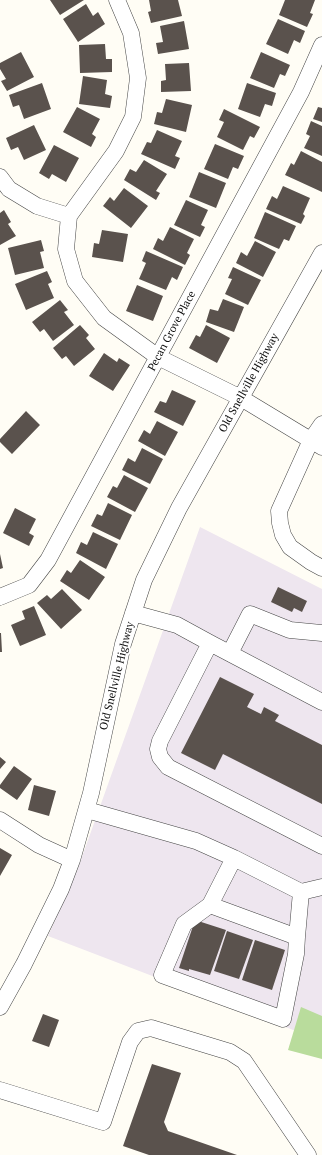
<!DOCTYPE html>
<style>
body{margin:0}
canvas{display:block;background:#fffdf5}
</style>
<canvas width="322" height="1155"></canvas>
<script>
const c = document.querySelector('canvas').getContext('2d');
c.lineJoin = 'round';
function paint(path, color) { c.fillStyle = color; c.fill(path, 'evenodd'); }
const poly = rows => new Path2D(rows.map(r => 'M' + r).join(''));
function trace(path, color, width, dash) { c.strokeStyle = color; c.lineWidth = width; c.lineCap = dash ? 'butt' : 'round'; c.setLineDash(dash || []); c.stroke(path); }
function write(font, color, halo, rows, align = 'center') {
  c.font = font + ' "PT Serif",serif'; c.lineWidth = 4; c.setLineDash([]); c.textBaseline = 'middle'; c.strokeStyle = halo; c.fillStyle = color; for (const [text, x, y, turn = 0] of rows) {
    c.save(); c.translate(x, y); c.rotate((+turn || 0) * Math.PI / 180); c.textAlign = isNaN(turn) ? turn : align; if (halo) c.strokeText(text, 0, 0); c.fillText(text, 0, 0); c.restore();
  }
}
paint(poly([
 [200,527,322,589,322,1041,48,936,78,868]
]), '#eee6ef');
paint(poly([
 [301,1007,322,1016,322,1059,288,1050]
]), '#b9dc9c');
paint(poly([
 [50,0,84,0,60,15],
 [149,0,178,0,182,16,151,23,148,12,151,11],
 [285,0,315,0,310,13,313,14,307,27,279,15],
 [86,4,93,16,98,12,105,24,78,42,63,19],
 [278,19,305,31,300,43,294,40,288,54,266,44],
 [184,21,189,49,158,54,156,43,163,42,160,26],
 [105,44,106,59,112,59,112,72,80,73,79,45],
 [21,52,34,77,7,91,1,81,6,79,0,69,0,63],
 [261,52,290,65,285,76,280,74,274,88,250,78],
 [189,63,191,91,161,92,161,81,166,80,165,64],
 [83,76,107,80,105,94,112,96,110,108,79,104],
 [42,83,51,109,24,119,19,105,13,107,9,95],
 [247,83,276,93,272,106,265,104,260,117,238,109],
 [166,99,192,105,186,132,154,124,157,112,162,113],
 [77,107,100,119,92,134,96,137,91,147,63,132],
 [318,107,322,108,322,122,313,119],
 [224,109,260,127,254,138,250,136,243,150,217,137,224,122,219,120],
 [311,121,322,126,322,156,304,148,310,136,306,134],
 [34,125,46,150,24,160,18,147,11,150,6,138],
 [157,130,182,141,175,156,180,158,175,169,141,154,147,142,151,143],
 [215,144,244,156,238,169,233,167,228,179,204,169],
 [54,145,79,158,66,182,52,174,49,179,39,173],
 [301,151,322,162,322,192,285,175,291,163,294,165],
 [144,160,167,174,156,191,160,193,156,200,124,180,130,169,136,172],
 [199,172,226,183,216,208,189,197],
 [283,186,310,198,303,214,305,216,301,224,266,209,272,196,277,199],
 [124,188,148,206,131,228,103,206,110,197,114,201],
 [186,200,208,210,201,225,205,227,200,237,174,225],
 [4,210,11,222,8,224,16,236,0,245,0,213],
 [265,212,296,226,289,241,284,239,279,249,254,238],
 [170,227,194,239,187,253,190,255,185,265,153,249,158,238,163,241],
 [102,230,128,234,123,262,92,257,94,243,99,244],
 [41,240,44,251,40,252,44,268,15,275,8,248],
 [255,241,276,252,263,277,236,263,241,252,247,256],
 [146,251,183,267,177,280,172,277,166,290,139,279,146,263,142,261],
 [233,267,261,280,248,305,225,294,232,279,228,278],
 [47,271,52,282,48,284,54,298,26,310,15,284],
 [137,285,163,296,153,321,126,311],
 [223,299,244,307,234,332,206,322,210,309,218,311],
 [60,300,68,310,64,312,74,325,53,341,44,329,40,332,32,322],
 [80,325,89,335,86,338,95,349,74,366,66,356,62,359,53,348],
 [206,325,230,338,217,363,189,348,196,335,200,337],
 [104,353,117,362,119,358,130,365,113,391,89,376],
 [172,390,196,401,183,426,154,412,160,401,166,403],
 [26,411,40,425,12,454,0,442,0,439],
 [157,421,178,432,165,456,138,441,144,430,150,434],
 [142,448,163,459,150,484,122,470,128,458,135,462],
 [124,475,148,488,135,512,107,497,113,486,117,488],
 [108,503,132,515,120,540,91,526,97,514,102,516],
 [15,508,36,519,29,533,34,536,29,546,3,533],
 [93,532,118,544,106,569,76,553,81,542,87,545],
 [0,554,3,568,0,569],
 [80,560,105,577,89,600,60,581,67,570,71,573],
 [278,587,307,601,302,612,294,608,292,612,271,602],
 [62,589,82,610,61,629,37,603,47,595,51,599],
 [34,606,46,635,20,646,11,625,25,619,22,611],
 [0,633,1,633,2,652,0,652],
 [220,677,254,694,247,707,261,714,264,707,279,715,275,721,322,745,322,804,223,754,215,770,181,753],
 [0,757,6,762,0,769],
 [14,766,32,779,17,800,0,788,0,785],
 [34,785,56,791,49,816,28,810],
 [0,848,12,855,0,876],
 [195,920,226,930,210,975,189,969,189,971,179,968],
 [227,931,253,940,239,979,214,971],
 [255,940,285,950,272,990,242,980],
 [43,1014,59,1020,49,1047,32,1041],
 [152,1064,181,1073,164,1122,168,1131,237,1155,149,1155,123,1146]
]), '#5a524d');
const minor = poly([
 [117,0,131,33,138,78,133,117,116,151,69,216,66,249,75,281,104,318,158,357,241,398,322,447],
 [0,177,9,189,37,206,69,216],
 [322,424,311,440,279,511,280,523,283,535,290,547,311,562,322,568],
 [0,597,29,585,48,560,301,92,322,45],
 [133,613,177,625,210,643,322,702],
 [210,643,160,741,158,749,160,757,168,767,322,846],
 [230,653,250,614,290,630,322,633],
 [87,810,196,841,234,858,301,892,322,887],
 [0,820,39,845,72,860],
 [234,858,210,905,297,937,301,892],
 [210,905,184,924,162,975,283,1019,296,954,297,937],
 [0,1007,24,964,61,889,72,860,91,793,123,644,144,580,179,508,322,253],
 [0,1090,103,1122,130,1042,138,1031,151,1028,230,1052,244,1061,308,1155]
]);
trace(minor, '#444', 17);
trace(minor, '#fff', 16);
write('11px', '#111', '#fff', [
 ["Pecan Grove Place",172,331,-62],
 ["Old Snellville Highway",249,383,-61],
 ["Old Snellville Highway",117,676,-76]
]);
</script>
